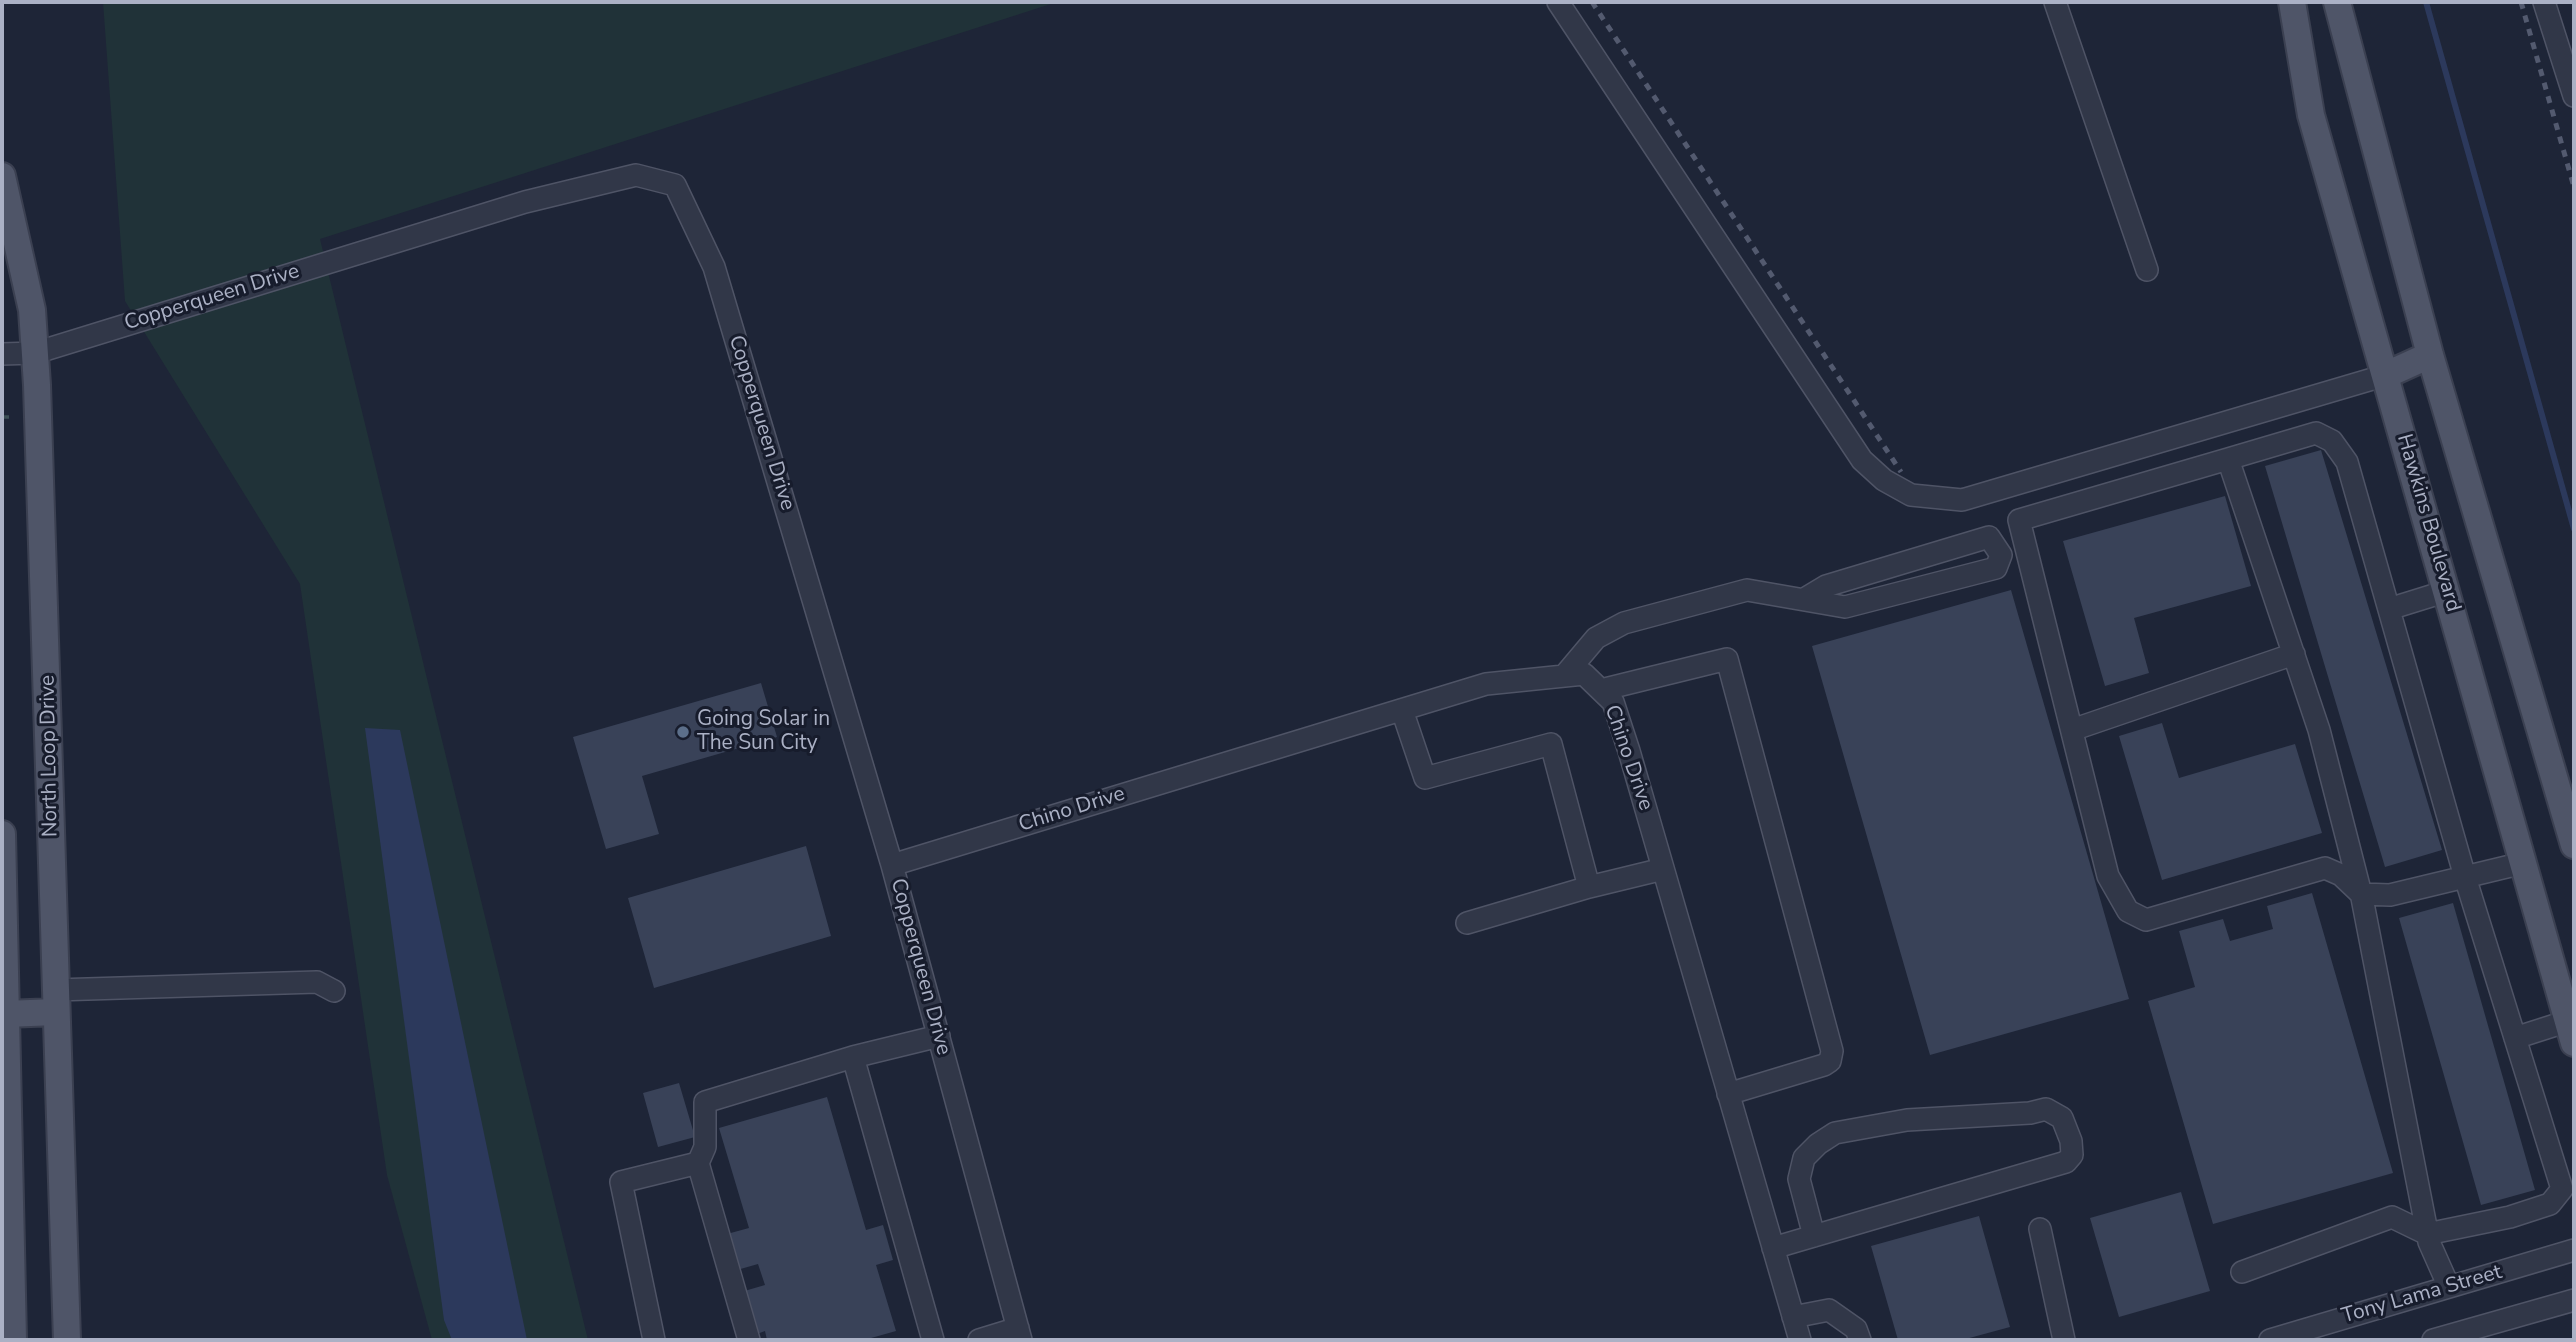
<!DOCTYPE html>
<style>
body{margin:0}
#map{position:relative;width:2576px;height:1342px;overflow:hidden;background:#1e2537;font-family:"Nunito Sans",sans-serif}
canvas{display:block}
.frame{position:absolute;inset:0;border:4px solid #abb1c5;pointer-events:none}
</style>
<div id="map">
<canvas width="2576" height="1342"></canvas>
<div class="frame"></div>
</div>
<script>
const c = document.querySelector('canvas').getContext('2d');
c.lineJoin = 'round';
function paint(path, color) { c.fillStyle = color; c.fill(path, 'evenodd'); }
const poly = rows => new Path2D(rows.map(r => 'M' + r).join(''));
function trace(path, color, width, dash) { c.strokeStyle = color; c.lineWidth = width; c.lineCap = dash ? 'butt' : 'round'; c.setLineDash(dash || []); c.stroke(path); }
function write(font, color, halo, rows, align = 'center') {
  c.font = font + ' "Nunito Sans",sans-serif'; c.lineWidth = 6; c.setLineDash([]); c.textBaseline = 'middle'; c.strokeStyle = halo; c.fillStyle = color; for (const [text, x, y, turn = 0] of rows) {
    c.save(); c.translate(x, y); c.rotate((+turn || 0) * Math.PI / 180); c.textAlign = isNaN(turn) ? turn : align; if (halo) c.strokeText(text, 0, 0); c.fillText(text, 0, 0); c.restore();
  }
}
paint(poly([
 [103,2,1057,2,320,239,588,1340,432,1340,387,1175,300,584,125,301]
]), '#203238');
paint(poly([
 [365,728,400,730,527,1340,452,1340,444,1320]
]), '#2c395c');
trace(poly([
 [2426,2,2574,529]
]), '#2c395c', 6);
paint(poly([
 [2321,450,2442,850,2385,867,2265,466],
 [2225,496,2251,586,2134,618,2149,673,2105,686,2063,541],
 [2011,590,2129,999,1930,1055,1812,646],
 [761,683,777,737,642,776,659,834,606,849,573,737],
 [2162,723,2179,778,2295,744,2322,833,2162,880,2119,736],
 [806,846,831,936,654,988,628,898],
 [2312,893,2393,1173,2213,1224,2148,1001,2195,987,2179,931,2223,919,2230,941,2273,929,2267,906],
 [2453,903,2535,1190,2481,1205,2399,918],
 [679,1083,695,1137,658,1147,643,1093],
 [827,1097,866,1230,883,1225,893,1260,876,1265,896,1331,864,1340,767,1340,765,1331,754,1335,741,1292,765,1285,758,1264,737,1270,727,1234,749,1228,719,1128],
 [2181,1192,2210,1291,2119,1317,2090,1218],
 [1979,1216,2010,1327,1962,1340,1898,1340,1871,1246]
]), '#394258');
const minor = poly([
 [1558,2,1862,460,1884,480,1911,495,1962,500,2386,375],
 [2055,2,2147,270],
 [2544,2,2574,96],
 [2,354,35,353,525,202,636,175,675,185,714,267,892,865,1021,1340],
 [2228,459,2316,433,2332,441,2347,462,2465,877,2562,1189,2550,1204,2510,1217,2427,1234,2392,1217,2242,1272],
 [2389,609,2447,591],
 [1564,676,1596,638,1624,623,1747,590,1845,607,1996,568,2001,555,1989,537,1826,586,1806,598],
 [1601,690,1727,659,1832,1051,1830,1061,1824,1065,1728,1094],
 [1402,710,1425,778,1551,744,1589,887,1663,869],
 [2072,730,2294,654],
 [892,865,1486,684,1584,674,1613,702,1629,751,1800,1340],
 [1467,923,1589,887],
 [55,990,317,982,334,991],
 [2515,1038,2568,1021],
 [853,1057,933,1340],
 [698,1163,705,1147,705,1102,853,1057,939,1036],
 [2040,1229,2064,1340],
 [1773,1248,2066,1162,2072,1155,2071,1141,2062,1118,2046,1109,2030,1113,1907,1120,1835,1133,1818,1144,1804,1158,1799,1179,1814,1236],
 [2449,1287,2429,1242,2362,898,2361,894,2319,730,2228,459,2019,520,2108,876,2128,911,2146,920,2325,868,2341,875,2361,894,2390,895,2523,863],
 [1793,1317,1829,1310,1856,1329,1860,1340],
 [654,1340,621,1182,698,1163,749,1340],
 [979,1340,1018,1328],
 [2270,1340,2574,1250],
 [2433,1340,2574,1300]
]);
const major = poly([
 [2292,2,2311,115,2574,1043],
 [2337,2,2430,355,2574,845],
 [2,176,32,310,37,385,67,1340],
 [2386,375,2430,355],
 [2,834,13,1340],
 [6,1014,55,1012]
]);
trace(minor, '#4f5466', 24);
trace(major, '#3b4051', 30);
trace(poly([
 [4,417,9,417]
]), '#3d4f56', 3.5, [5, 5]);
trace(minor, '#313748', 21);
trace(major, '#4f5568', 26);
trace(poly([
 [1592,2,1901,472],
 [2521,2,2574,187]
]), '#535a6f', 5, [7, 7]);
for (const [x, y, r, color] of [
 [683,732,7,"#5c6f8a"]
]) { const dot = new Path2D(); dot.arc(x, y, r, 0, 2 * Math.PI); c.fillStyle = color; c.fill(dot); trace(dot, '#171c2c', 2.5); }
write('21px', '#abb1c5', '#171c2c', [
 ["Copperqueen Drive",212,298,-17],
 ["Copperqueen Drive",761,423,73],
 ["Hawkins Boulevard",2428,523,74],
 ["North Loop Drive",50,756,-91],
 ["Chino Drive",1628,758,71],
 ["Chino Drive",1072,810,-17],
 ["Copperqueen Drive",920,967,75],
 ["Tony Lama Street",2422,1295,-16]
]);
write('21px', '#abb1c5', '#171c2c', [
 ["Going Solar in",697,720],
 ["The Sun City",697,744]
], 'left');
</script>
